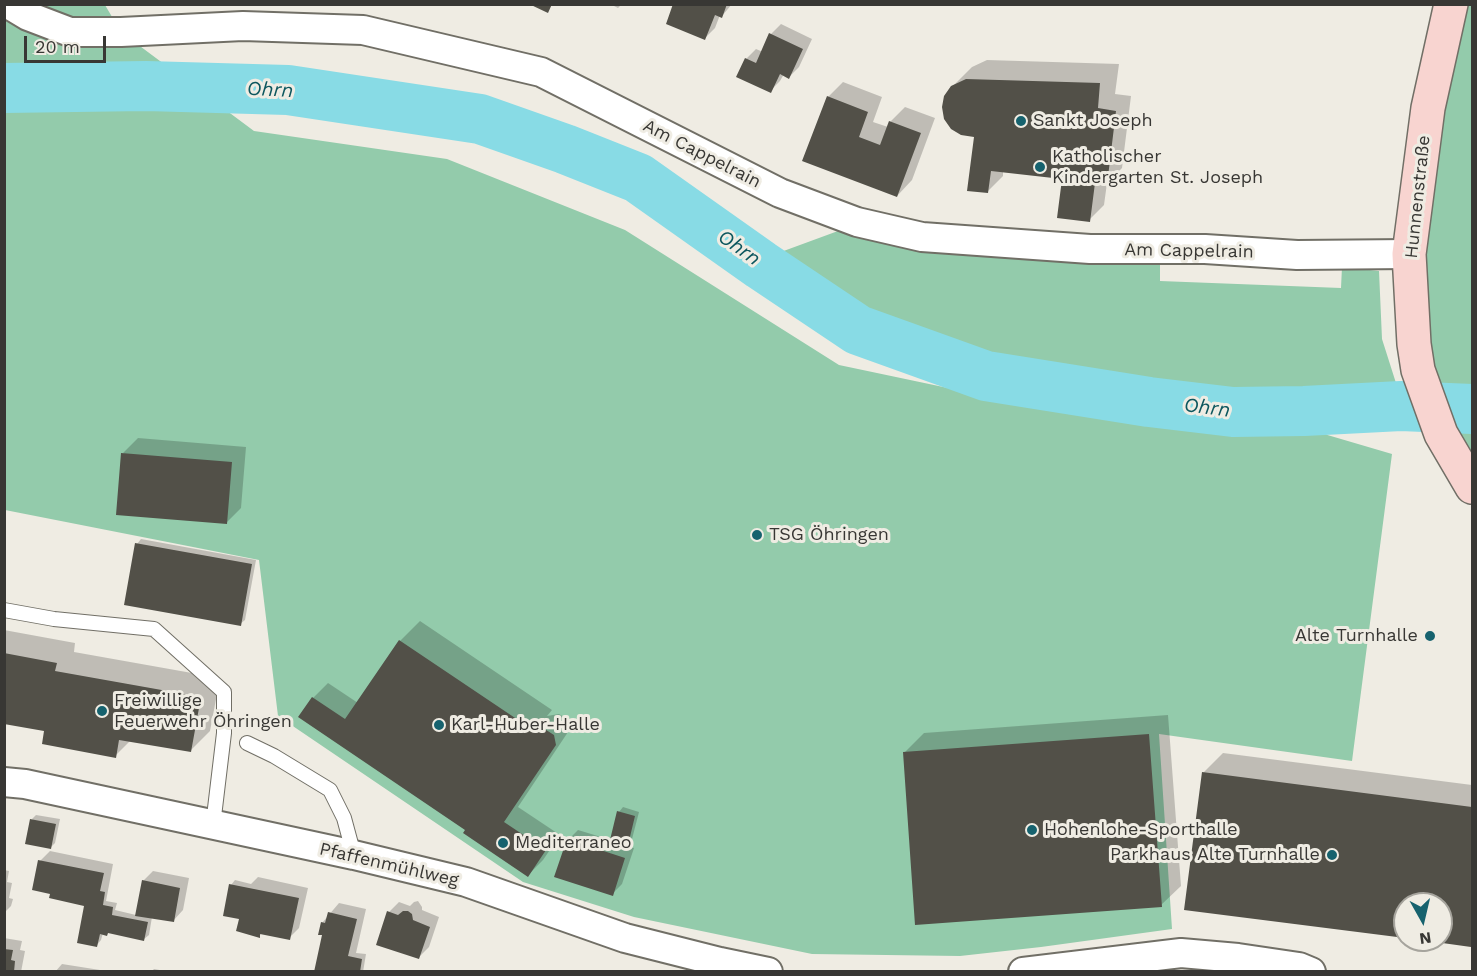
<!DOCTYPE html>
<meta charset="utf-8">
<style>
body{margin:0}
#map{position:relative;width:1477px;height:976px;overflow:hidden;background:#efece3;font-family:"Work Sans",sans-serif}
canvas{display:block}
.frame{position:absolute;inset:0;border:6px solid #383734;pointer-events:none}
.north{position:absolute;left:1393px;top:892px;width:60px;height:60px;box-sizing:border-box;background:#efece3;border:2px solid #a6a49d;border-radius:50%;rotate:172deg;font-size:16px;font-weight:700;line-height:24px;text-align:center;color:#383734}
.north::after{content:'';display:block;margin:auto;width:21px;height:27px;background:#16626e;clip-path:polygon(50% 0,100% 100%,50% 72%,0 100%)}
.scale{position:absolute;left:24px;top:36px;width:82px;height:27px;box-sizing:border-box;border:3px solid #383734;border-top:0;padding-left:8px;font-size:18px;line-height:21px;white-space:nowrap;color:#383734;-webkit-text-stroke:4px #efece3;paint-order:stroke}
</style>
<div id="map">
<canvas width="1477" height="976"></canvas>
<div class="frame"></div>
<div class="north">N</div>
<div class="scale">20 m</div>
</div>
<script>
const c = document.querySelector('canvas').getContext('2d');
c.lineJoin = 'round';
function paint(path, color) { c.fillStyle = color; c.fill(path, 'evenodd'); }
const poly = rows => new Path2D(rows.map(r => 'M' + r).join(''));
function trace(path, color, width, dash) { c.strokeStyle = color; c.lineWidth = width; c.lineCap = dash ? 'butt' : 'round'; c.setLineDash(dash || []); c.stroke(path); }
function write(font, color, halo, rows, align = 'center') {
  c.font = font + ' "Work Sans",sans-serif'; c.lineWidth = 6; c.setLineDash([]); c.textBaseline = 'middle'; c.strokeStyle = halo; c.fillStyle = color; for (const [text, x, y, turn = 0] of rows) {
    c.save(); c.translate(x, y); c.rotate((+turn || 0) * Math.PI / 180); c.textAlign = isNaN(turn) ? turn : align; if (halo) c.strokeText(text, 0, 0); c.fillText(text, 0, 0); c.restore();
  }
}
paint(poly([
 [4,5,105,5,121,32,254,131,447,159,625,230,839,365,986,396,1147,415,1307,429,1392,454,1352,761,1159,734,1172,929,1041,947,960,956,812,954,634,917,523,882,278,716,259,560,5,510],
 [1451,5,1472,5,1472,473,1408,371],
 [838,231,922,248,1160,260,1160,281,1341,288,1342,267,1379,271,1382,339,1402,402,1144,393,989,368,858,317,770,256]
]), '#93cbab');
paint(poly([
 [610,4,622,4,618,8],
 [675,4,732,4,722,16,720,15,715,28,705,38],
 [781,24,812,39,799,67,789,77,784,74,780,81,770,91,746,59,756,49,763,52,771,34],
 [987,60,1119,64,1115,94,1131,96,1122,168,1107,183,1104,205,1089,220,1063,178,1003,171,1003,176,988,191,975,136,952,87,972,67],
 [843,82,882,97,873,122,888,127,890,122,905,107,935,118,912,180,897,196,828,97],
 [138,438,246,447,241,508,226,523,123,453],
 [141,539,256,560,245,620,240,624,137,544],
 [420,621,552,710,547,716,559,714,569,720,570,729,518,807,560,835,543,860,528,875,468,830,313,698,328,683,358,703,400,641],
 [4,630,75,643,74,652,220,678,210,731,191,750,131,740,115,756,46,730,4,722],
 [1168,715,1181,886,1161,905,904,753,924,733],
 [1223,753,1472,785,1472,944,1471,945,1429,940,1441,940,1441,904,1405,904,1405,937,1203,773],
 [623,807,639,812,632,839,625,845,634,848,622,884,612,894,568,840,578,830,611,840,619,812],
 [36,815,60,819,55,843,51,847,32,819],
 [50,851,113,864,106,901,117,903,115,910,136,915,143,881,153,871,189,878,183,910,173,921,152,917,149,935,144,939,109,932,103,933,101,940,97,945,86,906,40,861],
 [4,870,9,871,7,882,12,883,9,898,13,899,11,906,4,913],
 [258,877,308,888,299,928,289,938,262,933,259,936,242,914,231,885,235,880,251,884],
 [418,901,422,907,422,910,439,917,429,947,419,957,389,912,399,902,410,906,414,902],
 [339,903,366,909,356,953,366,954,363,972,316,972,324,934,322,923],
 [4,938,22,941,20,950,25,951,21,972,4,972],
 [62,964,100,970,100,972,55,972],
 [154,969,171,972,151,972]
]), '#0003');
trace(poly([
 [4,88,146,86,288,90,480,119,565,149,638,178,761,265,858,330,986,376,1149,402,1233,412,1304,411,1401,406,1472,409]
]), '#88dbe5', 50);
paint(poly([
 [529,4,552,4,548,13],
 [673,4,727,4,722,18,715,15,705,40,666,24],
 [769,33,803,49,789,79,780,74,771,93,736,77,745,58,756,63],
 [966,79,1100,83,1098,108,1116,111,1107,185,1095,183,1090,222,1057,218,1062,179,991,171,988,193,967,191,974,137,961,135,951,129,944,119,942,107,944,96,951,86],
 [827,96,868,112,859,137,880,145,889,121,921,133,897,197,802,161],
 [121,453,232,462,227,524,116,515],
 [135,543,252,564,241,626,124,605],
 [399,640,533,730,543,728,554,735,556,745,504,822,546,850,528,877,463,833,465,830,298,717,312,697,345,719],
 [4,653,57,663,55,671,201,697,191,752,119,740,116,758,42,744,44,731,4,724],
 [1149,734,1162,907,915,925,903,752],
 [1202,772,1472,807,1471,947,1428,941,1428,940,1441,940,1441,904,1405,904,1405,938,1184,910],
 [617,811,635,816,628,845,610,840],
 [30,819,56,824,51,849,25,844],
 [567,839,625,858,613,896,554,877],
 [38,860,104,873,100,891,105,892,103,905,113,907,112,915,148,922,144,941,108,933,107,936,100,934,97,947,77,943,84,906,49,898,50,894,32,890],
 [142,880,180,888,174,922,135,916],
 [229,884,299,898,290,940,260,934,260,938,236,931,239,919,223,916],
 [387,911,398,915,403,911,408,911,412,914,413,920,430,927,419,959,376,945],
 [328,912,357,919,348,956,362,959,360,972,314,972,322,935,318,935,321,922,325,923],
 [4,949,13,950,11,960,15,961,14,972,4,972]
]), '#525048');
const lane = poly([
 [4,610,54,619,154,629,224,692,224,733,213,825],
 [247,743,274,756,330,790,344,818,354,855]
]);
const street = poly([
 [8,4,28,16,70,32,121,32,243,26,363,30,541,72,780,193,857,222,922,237,1090,249,1205,249,1297,255,1409,254],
 [4,782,25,784,354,855,466,882,625,938,720,962,768,972],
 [1023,972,1181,953,1238,958,1299,967,1311,972]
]);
const secondary = poly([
 [1451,4,1428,108,1409,254,1414,344,1418,370,1441,434,1472,487]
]);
trace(lane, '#716f66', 16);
trace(street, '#716f66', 32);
trace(secondary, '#716f66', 36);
trace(lane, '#fff', 14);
trace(street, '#fff', 28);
trace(secondary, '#f8d4d0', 33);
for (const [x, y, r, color] of [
 [1021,121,6,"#16626e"],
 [1040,167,6,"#16626e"],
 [757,535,6,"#16626e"],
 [1430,636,6,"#16626e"],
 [102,711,6,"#16626e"],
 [439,725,6,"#16626e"],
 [1032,830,6,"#16626e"],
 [503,843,6,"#16626e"],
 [1332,855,6,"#16626e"]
]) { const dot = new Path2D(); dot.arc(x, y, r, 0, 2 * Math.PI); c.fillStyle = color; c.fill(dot); trace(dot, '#efece3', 2); }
write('18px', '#383734', '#efece3', [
 ["Sankt Joseph",1033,121],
 ["Katholischer",1052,157],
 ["Kindergarten St. Joseph",1052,178],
 ["TSG Öhringen",769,535],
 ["Alte Turnhalle",1418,636,"right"],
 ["Freiwillige",114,701],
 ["Feuerwehr Öhringen",114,722],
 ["Karl-Huber-Halle",451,725],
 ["Hohenlohe-Sporthalle",1044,830],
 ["Mediterraneo",515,843],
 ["Parkhaus Alte Turnhalle",1320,855,"right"]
], 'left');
write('18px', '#383734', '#efece3', [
 ["Am Cappelrain",702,154,27],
 ["Hunnenstraße",1418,197,-84],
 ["Am Cappelrain",1189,251,1],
 ["Pfaffenmühlweg",389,865,13]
]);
write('italic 20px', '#0d575e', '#efece3', [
 ["Ohrn",270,90,3],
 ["Ohrn",739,248,35],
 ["Ohrn",1207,408,7]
]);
</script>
